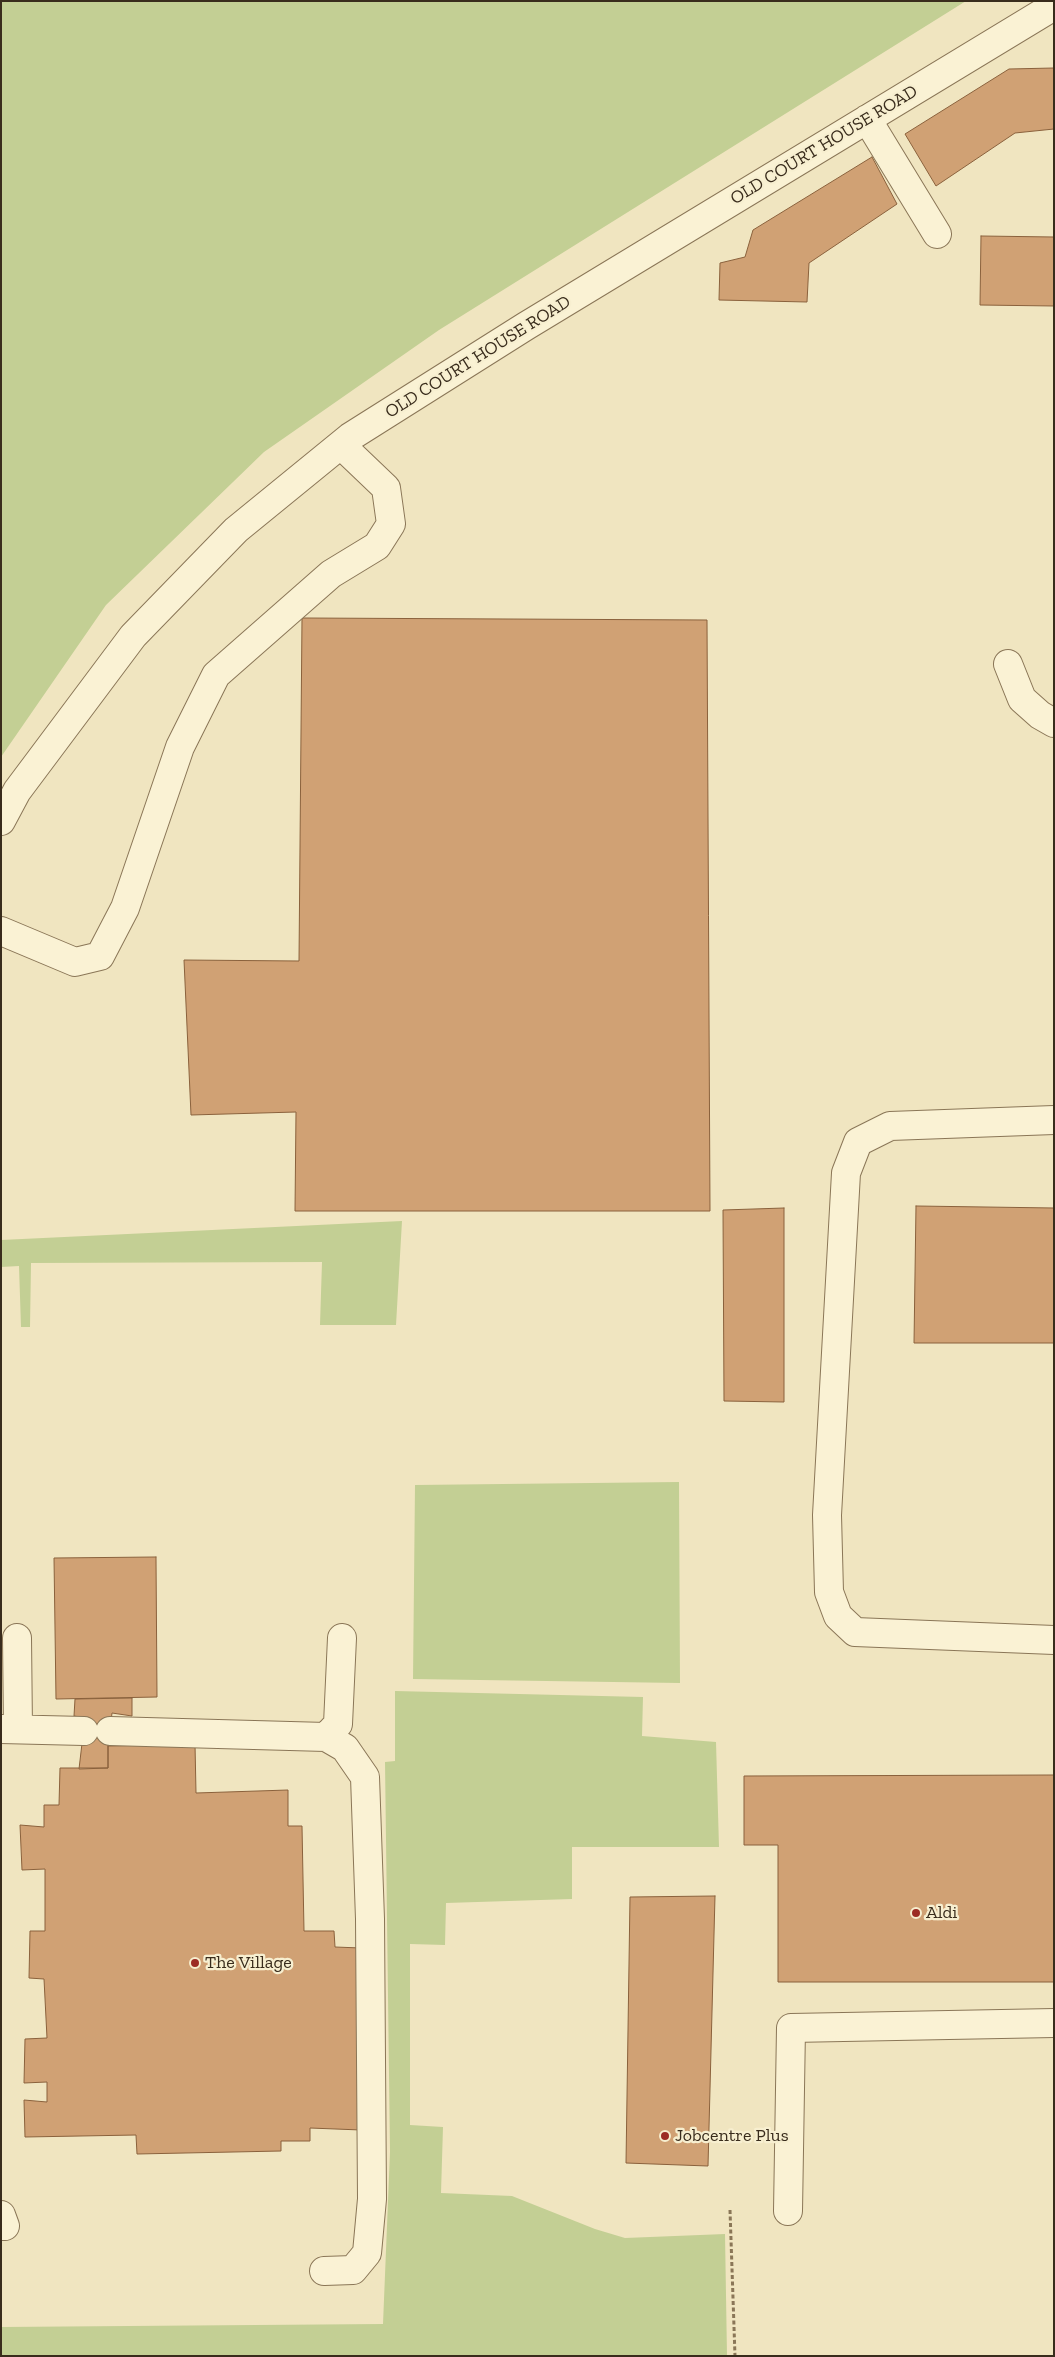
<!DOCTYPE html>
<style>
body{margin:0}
#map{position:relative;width:1055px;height:2357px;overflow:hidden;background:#f0e5c0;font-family:"Zilla Slab",serif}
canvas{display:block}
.frame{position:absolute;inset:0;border:2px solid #392c1c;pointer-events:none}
</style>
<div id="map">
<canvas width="1055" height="2357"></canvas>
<div class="frame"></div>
</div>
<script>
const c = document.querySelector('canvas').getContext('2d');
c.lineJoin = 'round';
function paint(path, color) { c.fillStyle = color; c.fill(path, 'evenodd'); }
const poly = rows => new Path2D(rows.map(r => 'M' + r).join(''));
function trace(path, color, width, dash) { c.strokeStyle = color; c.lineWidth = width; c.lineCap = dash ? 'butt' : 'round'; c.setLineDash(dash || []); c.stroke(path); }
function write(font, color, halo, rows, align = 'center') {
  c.font = font + ' "Zilla Slab",serif'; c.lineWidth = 4.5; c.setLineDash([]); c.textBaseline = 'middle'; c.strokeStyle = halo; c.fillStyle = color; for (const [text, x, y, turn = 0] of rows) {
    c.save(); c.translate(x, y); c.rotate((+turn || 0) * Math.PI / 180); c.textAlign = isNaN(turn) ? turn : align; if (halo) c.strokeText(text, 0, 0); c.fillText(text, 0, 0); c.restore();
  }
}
paint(poly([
 [1,1,966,1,439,330,264,452,106,605,1,757],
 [402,1221,396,1325,320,1325,322,1262,31,1263,30,1327,21,1327,19,1266,1,1267,1,1240],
 [679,1482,680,1683,413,1679,415,1485],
 [395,1691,643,1697,642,1736,716,1742,719,1847,572,1847,572,1899,446,1903,445,1945,410,1944,410,2125,443,2127,441,2193,512,2196,595,2229,625,2238,725,2234,727,2356,1,2356,1,2327,383,2324,390,2152,385,1762,395,1761]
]), '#c3cf94');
const building = poly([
 [1054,68,1054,129,1015,133,936,186,905,134,1009,69,1054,68],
 [872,157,897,204,809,263,807,302,719,300,720,263,745,257,753,230,872,157],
 [981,236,1054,237,1054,306,980,305,981,236],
 [302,618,707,620,710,1211,295,1211,296,1112,191,1115,184,960,299,961,302,618],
 [916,1206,1054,1208,1054,1343,914,1343,916,1206],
 [784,1208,784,1402,724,1401,723,1210,784,1208],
 [156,1557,157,1697,56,1699,54,1558,156,1557],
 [132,1698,132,1716,112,1713,108,1746,108,1768,79,1769,85,1718,74,1716,75,1699,132,1698],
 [195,1744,196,1793,288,1790,288,1826,302,1826,304,1931,334,1931,335,1947,361,1948,361,2130,310,2128,310,2141,281,2141,281,2151,137,2154,136,2135,25,2137,24,2100,47,2102,47,2082,24,2083,25,2039,47,2038,44,1979,29,1978,30,1931,45,1931,45,1869,22,1870,20,1825,44,1827,44,1805,59,1805,60,1768,108,1768,108,1746,195,1744],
 [1054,1775,1054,1982,778,1982,778,1845,744,1845,744,1776,1054,1775],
 [715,1896,708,2166,626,2163,630,1897,715,1896]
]);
paint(building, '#d0a174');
trace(building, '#8a613c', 1);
const minor = poly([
 [867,119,937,234],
 [1008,664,1022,699,1040,715,1054,723],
 [1,821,17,791,133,636,236,530,350,437,526,326,1054,6],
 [1,931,75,962,100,956,125,908,180,747,216,675,331,574,377,546,391,524,386,488,341,445],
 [1054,1120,890,1126,858,1142,846,1173,827,1515,829,1592,838,1616,855,1632,1054,1640],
 [17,1638,18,1729],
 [1,1729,84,1731],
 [110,1731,326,1737,345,1748,365,1777,370,1919,372,2199,367,2253,353,2270,324,2271],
 [326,1737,338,1724,342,1638],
 [788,2211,791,2028,1054,2023],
 [1,2215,5,2226,1,2226]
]);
trace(minor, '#8a7657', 30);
trace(poly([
 [730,2210,735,2356]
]), '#8a7657', 3, [4, 2.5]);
trace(minor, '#faf2d4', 28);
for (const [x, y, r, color] of [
 [916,1913,5,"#9c2c24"],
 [195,1963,5,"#9c2c24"],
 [665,2136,5,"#9c2c24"]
]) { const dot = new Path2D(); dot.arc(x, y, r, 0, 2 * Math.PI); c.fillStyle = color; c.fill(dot); trace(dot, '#f7efd0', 2); }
write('18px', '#392c1c', '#f7efd0', [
 ["OLD COURT HOUSE ROAD",824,145,-31],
 ["OLD COURT HOUSE ROAD",478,357,-32]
]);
write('18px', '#392c1c', '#f7efd0', [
 ["Aldi",926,1913],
 ["The Village",205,1963],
 ["Jobcentre Plus",675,2136]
], 'left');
</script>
